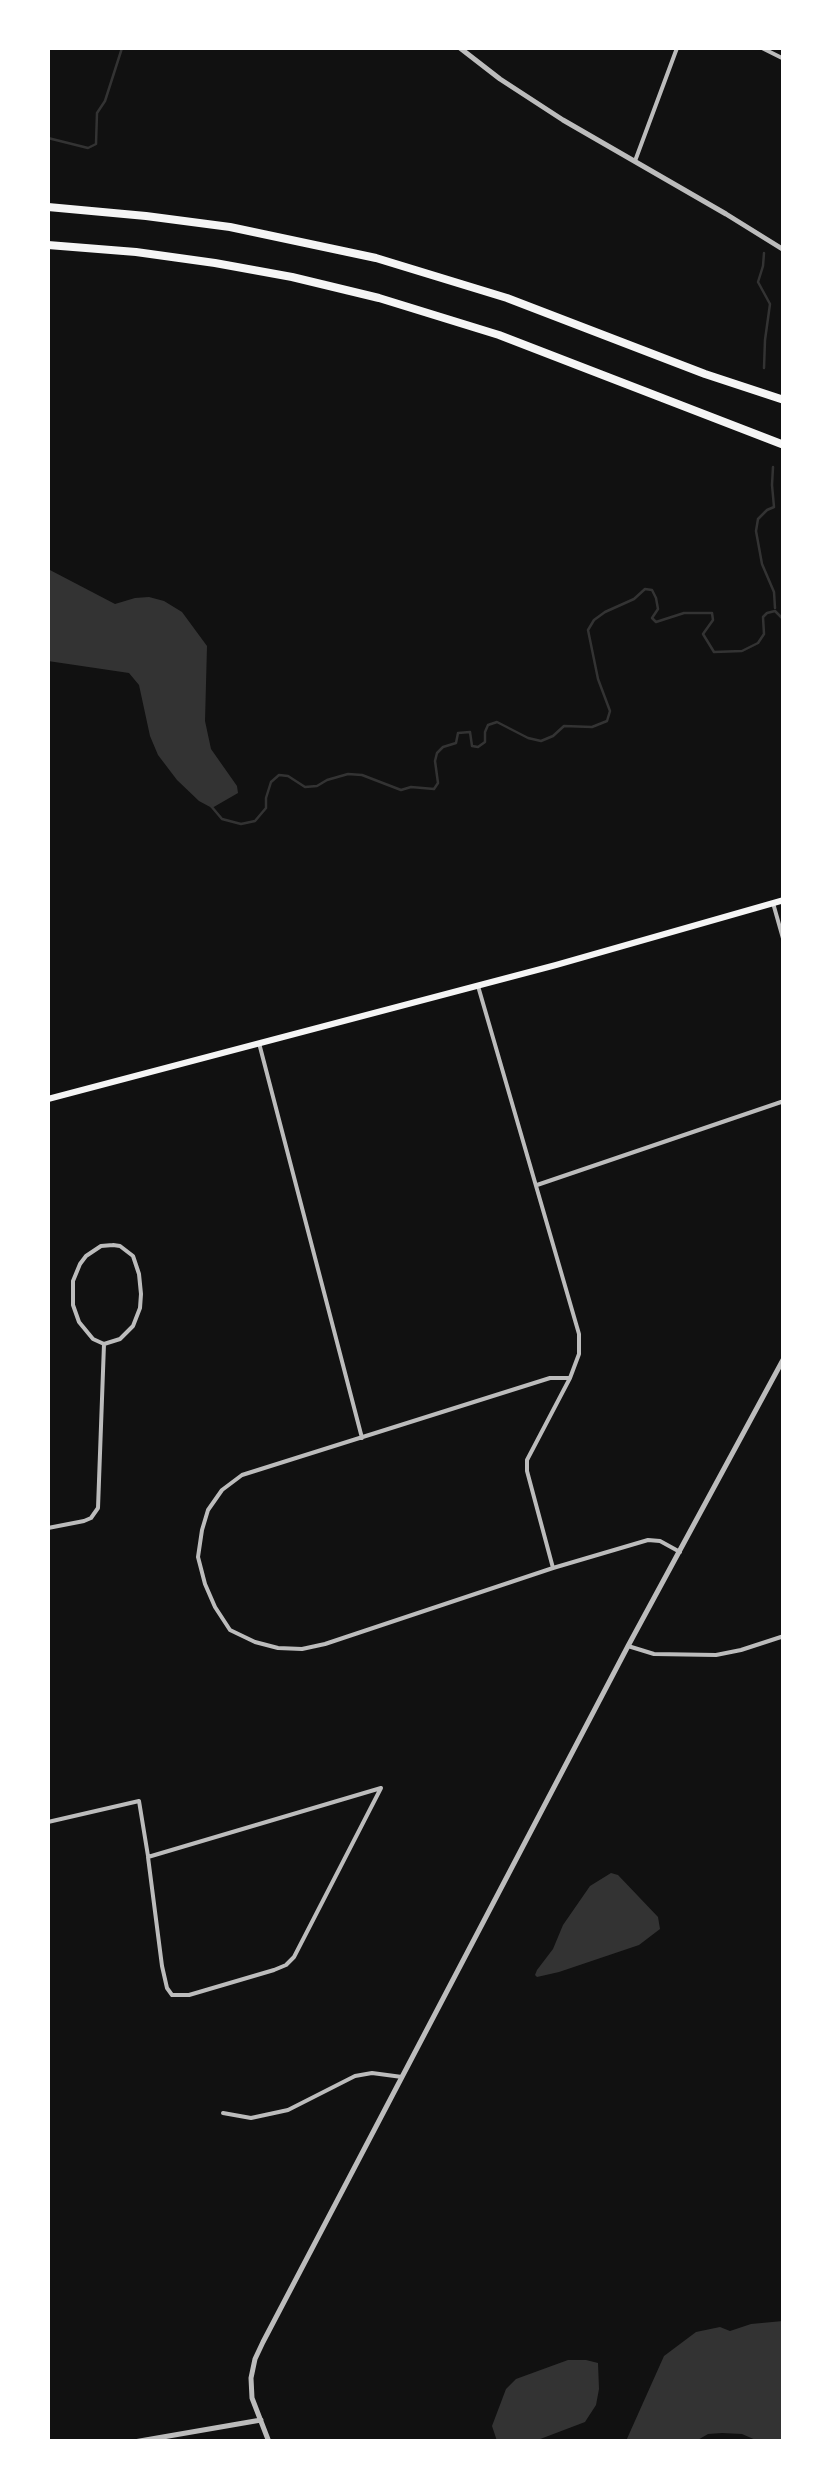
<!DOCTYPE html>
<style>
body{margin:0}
#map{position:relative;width:831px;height:2489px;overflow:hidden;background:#111;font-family:"Work Sans",sans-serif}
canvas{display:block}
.frame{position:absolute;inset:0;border:50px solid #fff;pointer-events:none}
</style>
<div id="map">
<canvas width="831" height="2489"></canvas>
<div class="frame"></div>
</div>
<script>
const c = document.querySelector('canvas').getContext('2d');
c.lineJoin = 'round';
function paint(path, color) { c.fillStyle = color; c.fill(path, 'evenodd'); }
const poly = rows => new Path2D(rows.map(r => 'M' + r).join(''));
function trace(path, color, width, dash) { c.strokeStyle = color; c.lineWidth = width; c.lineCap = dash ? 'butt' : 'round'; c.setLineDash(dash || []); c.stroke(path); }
paint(poly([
 [48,569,115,604,135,598,149,597,164,601,182,612,207,646,205,721,211,749,237,786,238,793,212,808,199,801,177,780,158,755,150,736,139,685,129,673,48,661],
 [611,1873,618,1875,658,1917,660,1929,639,1945,559,1972,537,1977,535,1975,537,1970,553,1949,563,1925,590,1886],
 [783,2321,783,2441,758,2441,742,2434,722,2433,708,2434,696,2441,626,2441,664,2356,696,2332,720,2327,730,2331,751,2324],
 [568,2360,586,2360,598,2363,599,2389,596,2405,585,2422,535,2441,497,2441,492,2426,506,2389,516,2379]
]), '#333');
trace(poly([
 [48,138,88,148,96,144,97,113,105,101,122,48],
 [764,253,763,266,758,282,770,304,765,340,764,368],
 [773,467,772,485,774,507,767,510,758,519,756,531,762,564,774,592,775,608],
 [211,806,222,819,241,824,255,821,266,808,266,798,271,782,279,775,288,776,305,787,317,786,327,780,348,774,362,775,401,790,411,787,434,789,438,783,435,761,437,753,443,747,456,743,458,733,470,732,472,746,478,747,485,742,485,732,488,725,497,722,528,738,541,741,553,736,564,726,592,727,607,721,610,711,598,679,588,630,594,620,605,612,634,599,645,589,652,590,656,598,658,609,652,618,656,622,684,613,712,613,713,620,703,634,714,652,742,651,758,643,764,634,763,617,767,613,775,611,784,620]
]), '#333', 2.5);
trace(poly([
 [762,48,784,59],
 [635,161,677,48],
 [773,903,784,942],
 [478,986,579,1334,579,1354,570,1378,527,1460,527,1471,553,1568],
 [259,1043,362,1438],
 [537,1185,784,1101],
 [113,1245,120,1246,133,1256,139,1274,141,1294,140,1308,133,1326,120,1339,104,1344,93,1339,79,1322,73,1305,73,1281,80,1264,86,1256,101,1246,113,1245],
 [570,1378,550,1378,242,1475,222,1490,208,1510,202,1530,198,1557,205,1584,215,1607,230,1630,255,1642,278,1648,302,1649,325,1644,553,1568,648,1540,660,1541,680,1552],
 [48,1528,84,1521,91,1518,98,1508,104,1344],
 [628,1646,654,1654,716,1655,741,1650,784,1636],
 [381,1788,294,1957,286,1965,274,1970,189,1995,172,1995,167,1988,162,1966,148,1857,381,1788],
 [48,1822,139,1801,148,1856],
 [223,2113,251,2118,288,2110,355,2076,372,2073,402,2077]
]), '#bcbcbc', 4);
trace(poly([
 [460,48,500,79,563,120,726,214,784,250],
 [134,2442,261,2420],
 [269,2442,252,2398,251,2378,255,2359,263,2342,628,1646,784,1358]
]), '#bcbcbc', 5);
trace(poly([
 [48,1099,556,965,784,900]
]), '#f5f5f5', 6);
trace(poly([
 [48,207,146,216,230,227,376,258,507,298,705,374,784,400],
 [48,245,136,252,215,263,292,277,379,298,499,335,784,445]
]), '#f5f5f5', 8);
</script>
